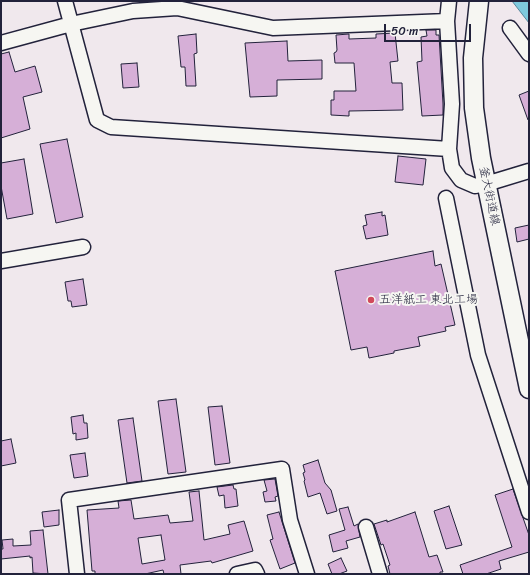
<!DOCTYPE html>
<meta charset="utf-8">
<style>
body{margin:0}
#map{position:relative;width:530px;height:575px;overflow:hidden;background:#f0e8ed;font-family:Sriracha,sans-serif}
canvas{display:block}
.frame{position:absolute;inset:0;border:2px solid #22223b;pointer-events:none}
.scale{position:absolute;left:384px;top:24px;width:87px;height:18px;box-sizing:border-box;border:2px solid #22223b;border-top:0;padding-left:5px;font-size:12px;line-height:14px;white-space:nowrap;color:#22223b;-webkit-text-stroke:3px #f6f6f2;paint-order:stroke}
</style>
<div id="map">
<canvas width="530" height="575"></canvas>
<div class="frame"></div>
<div class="scale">50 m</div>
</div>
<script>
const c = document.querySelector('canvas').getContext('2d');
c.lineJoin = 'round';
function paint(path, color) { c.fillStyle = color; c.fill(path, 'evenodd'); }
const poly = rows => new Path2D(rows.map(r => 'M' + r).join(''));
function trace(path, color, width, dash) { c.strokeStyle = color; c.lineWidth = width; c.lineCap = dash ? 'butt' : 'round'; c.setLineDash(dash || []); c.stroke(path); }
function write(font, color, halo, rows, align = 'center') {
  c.font = font + ' Sriracha,"Klee One",sans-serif'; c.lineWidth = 4; c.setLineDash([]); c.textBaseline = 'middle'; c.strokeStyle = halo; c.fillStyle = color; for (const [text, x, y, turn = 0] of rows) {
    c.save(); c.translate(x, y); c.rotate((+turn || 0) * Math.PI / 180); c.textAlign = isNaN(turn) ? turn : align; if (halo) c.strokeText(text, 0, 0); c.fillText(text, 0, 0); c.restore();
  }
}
const water = poly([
 [512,1,529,1,529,23,512,1]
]);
paint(water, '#7ec9dd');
trace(water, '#59869c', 1);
const building = poly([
 [426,30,436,30,436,35,439,35,443,104,443,115,422,116,417,62,422,61,421,37,427,36,426,30],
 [395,33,398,61,390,62,392,83,402,83,403,110,349,111,349,116,331,115,331,100,334,100,334,91,356,91,354,63,335,63,334,53,336,52,337,50,336,35,349,34,349,39,376,38,376,34,395,33],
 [196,34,197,53,194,54,196,86,186,86,185,67,181,67,178,36,196,34],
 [287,41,288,61,322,60,322,79,277,80,277,96,250,97,245,43,287,41],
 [9,52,15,72,35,66,42,92,23,97,30,129,1,138,1,54,9,52],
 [137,63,139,87,123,88,121,64,137,63],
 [529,91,529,120,528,120,519,95,529,91],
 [67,139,83,217,56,223,40,144,67,139],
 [398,156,426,159,423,185,395,182,398,156],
 [24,159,33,214,7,219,1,186,1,163,24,159],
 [382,212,382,216,385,215,388,235,366,239,363,226,367,225,365,215,382,212],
 [529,225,529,239,517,242,515,228,529,225],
 [433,251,435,266,441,264,455,325,445,327,446,331,418,337,420,346,394,351,394,353,369,358,367,347,351,350,335,271,433,251],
 [83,279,87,305,72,307,71,301,68,301,65,282,83,279],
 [176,399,186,472,168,474,158,401,176,399],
 [222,406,230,463,215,465,208,407,222,406],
 [83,415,84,423,87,423,88,438,76,440,76,433,73,434,71,417,83,415],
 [133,418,142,481,127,483,118,420,133,418],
 [11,439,16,463,1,466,1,441,11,439],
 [85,453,88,476,74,478,70,455,85,453],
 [318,460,325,483,331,490,337,511,327,514,320,493,308,497,304,481,305,480,303,473,305,472,303,465,318,460],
 [275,479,278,496,275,497,276,501,265,502,263,492,267,491,264,480,275,479],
 [233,485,234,489,236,489,238,506,225,508,224,495,219,496,217,487,233,485],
 [513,489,529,535,529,552,499,561,501,569,486,574,463,574,460,565,512,547,495,495,513,489],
 [199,491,204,540,230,534,228,525,244,521,253,551,212,563,211,561,180,565,181,574,164,574,163,570,145,574,95,574,95,571,92,571,87,510,119,508,118,501,131,500,134,519,168,515,170,523,193,521,189,492,199,491],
 [161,535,165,560,142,564,138,538,161,535],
 [449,506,462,545,446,549,434,511,449,506],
 [348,507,354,526,358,524,360,537,346,541,348,548,333,552,329,535,345,530,339,509,348,507],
 [59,510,59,525,44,527,42,512,59,510],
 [279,512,295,563,280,569,270,540,273,539,267,515,279,512],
 [415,512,429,557,437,555,443,572,440,572,440,574,390,574,388,566,390,565,383,544,381,545,374,524,387,520,387,522,415,512],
 [43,530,48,574,33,573,32,557,30,558,30,556,1,559,1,549,3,549,2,540,13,539,13,546,31,545,30,531,43,530],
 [341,558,347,571,339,574,332,574,328,564,341,558]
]);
paint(building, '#d6afd7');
trace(building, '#22223b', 1);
const minor = poly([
 [65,1,97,120,111,127,449,149],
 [449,1,447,21,452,104,449,149,452,168,461,180,475,186,486,184,529,171],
 [510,28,529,54],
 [1,43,71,24,133,11,177,8,273,28,447,21],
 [446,198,478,355,529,512],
 [1,261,83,247],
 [366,527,380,574],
 [77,574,69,500,282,469,290,520,307,574],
 [237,574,255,570,257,574]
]);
const tertiary = poly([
 [479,1,473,58,474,108,481,158,529,389]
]);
trace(minor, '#22223b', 17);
trace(tertiary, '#22223b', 21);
trace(minor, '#f6f6f2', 14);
trace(tertiary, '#f6f6f2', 18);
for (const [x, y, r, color] of [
 [371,300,4,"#d1495b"]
]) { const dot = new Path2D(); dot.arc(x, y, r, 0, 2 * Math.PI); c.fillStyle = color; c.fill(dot); trace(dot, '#f6f6f2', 1.5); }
write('12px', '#22223b', '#f6f6f2', [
 ["釜大街道線",489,196,78]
]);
write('12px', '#22223b', '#f6f6f2', [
 ["五洋紙工 東北工場",379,300]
], 'left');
</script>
